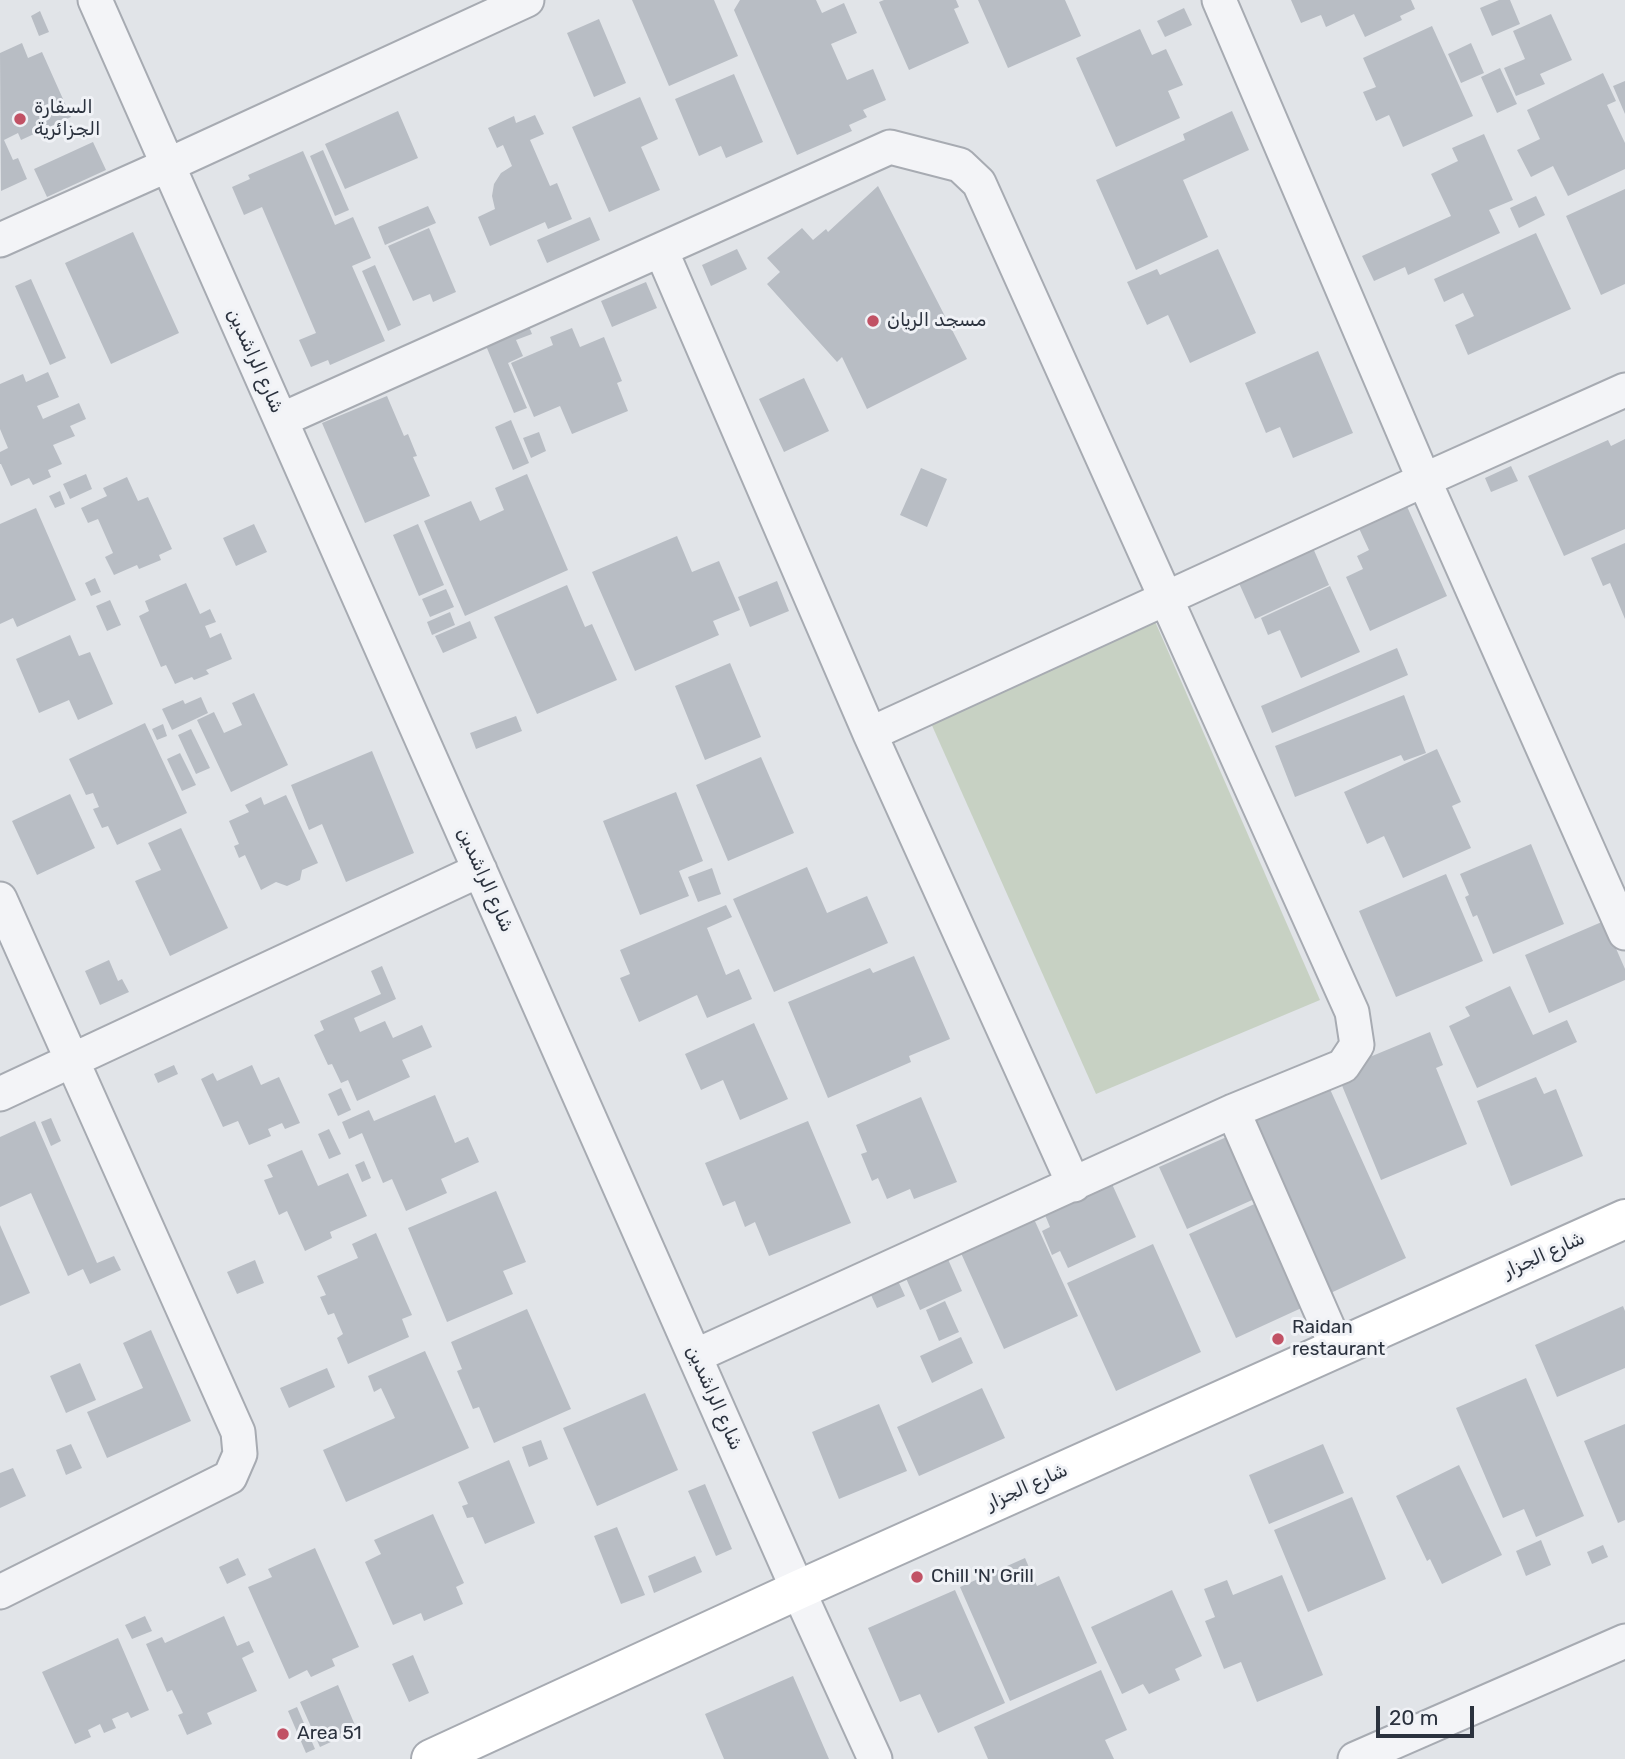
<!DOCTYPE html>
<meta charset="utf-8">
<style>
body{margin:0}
#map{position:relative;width:1625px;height:1759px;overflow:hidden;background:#e1e4e8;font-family:Rubik,sans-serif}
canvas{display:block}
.scale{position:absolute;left:1376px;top:1706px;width:98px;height:32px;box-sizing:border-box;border:4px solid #2b323e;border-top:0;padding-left:9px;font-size:21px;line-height:24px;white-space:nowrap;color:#2b323e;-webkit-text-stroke:5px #f0f2f6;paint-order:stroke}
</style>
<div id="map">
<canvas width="1625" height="1759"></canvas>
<div class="scale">20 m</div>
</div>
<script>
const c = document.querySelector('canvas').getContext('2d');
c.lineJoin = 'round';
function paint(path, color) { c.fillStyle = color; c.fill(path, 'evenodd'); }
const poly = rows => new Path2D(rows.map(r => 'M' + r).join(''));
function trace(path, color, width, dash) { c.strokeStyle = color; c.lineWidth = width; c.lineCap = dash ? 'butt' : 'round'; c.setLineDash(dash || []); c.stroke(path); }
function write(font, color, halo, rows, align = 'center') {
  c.font = font + ' Rubik,Cairo,sans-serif'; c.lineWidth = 6; c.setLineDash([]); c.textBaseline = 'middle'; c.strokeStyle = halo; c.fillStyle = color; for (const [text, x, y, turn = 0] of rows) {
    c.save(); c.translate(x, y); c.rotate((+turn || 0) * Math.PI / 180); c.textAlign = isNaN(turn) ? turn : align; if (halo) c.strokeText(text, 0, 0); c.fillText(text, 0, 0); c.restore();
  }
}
paint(poly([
 [1147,603,1320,1000,1096,1094,922,703]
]), '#c7d1c3');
paint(poly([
 [632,0,714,0,738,56,669,86],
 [740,0,816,0,822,13,844,3,857,33,831,44,847,80,873,69,886,100,863,110,867,117,849,125,852,131,797,155,734,10],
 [884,0,956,0,959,7,954,9,969,43,909,70,879,2],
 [978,0,1065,0,1081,36,1008,68],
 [1291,0,1411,0,1415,9,1400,16,1402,20,1365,37,1354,14,1326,27,1321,15,1301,23],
 [1499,0,1510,0,1520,24,1492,36,1480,8],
 [1184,8,1192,25,1165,37,1157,21],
 [40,11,49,32,39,36,31,16],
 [1551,14,1572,60,1540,74,1545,84,1516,96,1504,68,1525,59,1513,31],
 [599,19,626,83,594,97,567,33],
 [1432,26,1473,116,1403,147,1389,115,1376,121,1363,92,1376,87,1363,58],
 [1140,29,1152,55,1166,49,1183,85,1168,91,1180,118,1116,147,1076,58],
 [22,43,28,58,42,52,71,117,21,140,18,133,4,140,13,160,18,158,27,179,1,191,0,53],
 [1471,43,1484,73,1461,83,1448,54],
 [1500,68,1517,104,1497,113,1481,77],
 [1603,73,1616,101,1607,105,1625,143,1625,169,1568,196,1553,166,1531,177,1517,150,1540,139,1527,110],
 [734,74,763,142,726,158,721,146,699,156,675,99],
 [1625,81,1625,114,1613,86],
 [640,97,658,139,641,147,660,190,609,212,572,127],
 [398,111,418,158,345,189,325,144],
 [1232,111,1249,150,1183,180,1208,237,1136,270,1096,180,1185,140,1183,134],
 [535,115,544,134,530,140,550,186,557,183,572,219,548,229,545,222,490,246,478,217,495,209,492,196,494,184,501,173,512,166,503,145,497,148,488,128,514,116,516,123],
 [1484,134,1513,200,1489,210,1500,233,1408,275,1405,267,1374,281,1362,256,1451,216,1431,174,1458,161,1452,148],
 [93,142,106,170,47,197,34,169],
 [323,150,349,210,335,216,310,156],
 [303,151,335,225,353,217,371,258,352,266,385,341,330,365,328,360,311,367,299,340,316,333,262,207,244,215,232,187,250,179,248,175],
 [878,186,967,359,867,409,842,357,837,362,767,284,780,272,767,258,802,228,813,240,826,229,828,232],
 [1625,189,1625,284,1601,295,1566,216],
 [1536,196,1545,215,1519,228,1510,208],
 [428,206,436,223,385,245,378,227],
 [590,217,600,240,547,263,537,240],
 [429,228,456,292,433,302,430,294,413,301,388,246],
 [133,232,179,333,111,364,65,263],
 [1536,233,1571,309,1468,355,1455,325,1474,316,1463,293,1444,302,1434,279],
 [737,249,747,269,711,286,702,265],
 [1218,249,1256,333,1190,363,1168,315,1147,325,1127,282,1157,269,1160,275],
 [375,265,401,325,388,331,362,271],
 [31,279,66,358,50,365,15,286],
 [646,282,657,308,612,327,601,301],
 [527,322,532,334,516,340,523,356,508,363,527,408,514,413,484,341],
 [572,328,580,347,604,337,622,381,617,383,628,411,572,434,560,406,534,417,511,363,553,345,550,337],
 [1318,351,1353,433,1293,458,1280,427,1266,433,1245,383],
 [48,372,59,397,37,406,43,419,79,403,86,419,70,426,75,436,53,445,62,464,48,470,51,477,33,485,29,478,11,486,1,464,0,464,0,452,8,448,0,429,0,384,23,374,26,382],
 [804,378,829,431,784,452,759,399],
 [387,396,404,436,408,434,417,456,413,457,430,496,365,523,322,423],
 [511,420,529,463,513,470,495,427],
 [539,432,546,451,531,458,523,438],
 [1625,439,1625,529,1564,556,1528,476,1608,440,1611,446],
 [1511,466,1518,481,1491,492,1485,478],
 [921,468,947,479,927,527,900,515],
 [86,474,92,489,70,499,63,484],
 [527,474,568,570,465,616,424,521,471,501,480,521,504,510,495,488],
 [127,477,138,501,148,497,172,549,159,555,161,560,139,569,137,565,114,575,105,557,113,553,98,519,88,523,81,508,107,496,103,488],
 [60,491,65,504,55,508,49,496],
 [1405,502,1447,596,1370,631,1346,577,1363,569,1357,556,1369,550,1357,524],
 [36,508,76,600,17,627,13,618,0,624,0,524],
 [254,524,267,552,236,566,223,538],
 [418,524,444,585,419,596,393,535],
 [677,536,692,572,719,561,740,610,713,621,719,635,635,671,592,572],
 [1625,543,1625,619,1610,583,1603,586,1591,558],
 [1313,548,1329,585,1255,619,1238,581],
 [95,578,101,592,91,596,85,583],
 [777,581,789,611,750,627,738,597],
 [186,583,200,614,210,609,216,622,205,626,210,638,221,633,232,659,206,670,209,674,194,680,192,677,175,684,166,665,161,667,139,616,149,611,145,601],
 [567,585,585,627,592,624,617,680,537,714,494,617],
 [1330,586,1360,652,1301,678,1280,630,1268,635,1261,618],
 [446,589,454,607,430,617,422,599],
 [110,600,121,625,107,631,96,606],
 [450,612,455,625,432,635,427,622],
 [470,621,477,638,443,653,435,636],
 [70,635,79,656,90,652,113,704,78,720,69,700,39,713,16,659],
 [1397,648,1408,675,1272,733,1261,706],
 [730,663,761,737,705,760,675,686],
 [254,693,288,765,231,792,197,720,214,712,224,733,242,725,232,703],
 [1404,695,1426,753,1404,761,1401,755,1295,797,1275,746],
 [201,697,208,713,172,730,162,709,183,700,185,704],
 [516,716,522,731,476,749,470,733],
 [145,723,187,813,117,845,108,826,102,828,93,809,99,807,93,793,86,795,69,759],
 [163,724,167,736,157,740,152,729],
 [191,729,210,768,196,774,178,735],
 [1437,749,1461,802,1452,806,1471,848,1403,878,1384,836,1367,844,1344,792],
 [372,751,414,853,346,882,322,824,309,830,291,785],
 [180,753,196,785,182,791,167,759],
 [761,757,794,833,728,861,696,785],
 [676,792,703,861,679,871,689,896,640,915,603,821],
 [70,794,95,848,37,875,12,821],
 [286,795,318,863,302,870,300,880,287,886,276,882,261,890,245,855,239,858,234,846,239,844,229,821,249,812,245,805,261,797,264,805],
 [181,828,228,928,170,956,135,881,161,870,148,843],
 [1531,844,1564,924,1493,954,1477,915,1473,917,1465,897,1469,895,1460,874],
 [807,867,827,913,867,896,888,943,774,992,733,899],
 [712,868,721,894,698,902,688,877],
 [1446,874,1483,961,1396,997,1359,911],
 [726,905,732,917,707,928,726,975,739,969,752,999,707,1018,697,995,639,1022,620,978,630,974,620,950],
 [1604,921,1625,969,1625,980,1549,1013,1525,955],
 [914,956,950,1039,909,1056,911,1062,828,1098,788,1002,870,968,873,973],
 [109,960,118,981,122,979,129,992,100,1005,85,971],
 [382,966,396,999,354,1018,360,1032,385,1021,393,1038,422,1025,432,1047,402,1060,410,1077,357,1101,348,1080,341,1083,332,1064,328,1065,314,1035,324,1030,320,1021,381,994,371,971],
 [1510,986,1533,1035,1567,1020,1577,1042,1477,1088,1449,1026,1470,1016,1465,1007],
 [754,1023,788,1099,740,1120,723,1080,701,1090,685,1054],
 [1430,1032,1443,1065,1436,1068,1467,1144,1381,1180,1336,1071],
 [174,1065,178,1074,158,1083,154,1074],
 [252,1065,261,1085,279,1077,300,1123,285,1129,282,1123,268,1129,271,1136,249,1145,238,1121,223,1127,201,1079,213,1073,217,1081],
 [1536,1077,1544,1094,1556,1089,1583,1156,1511,1186,1477,1101],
 [1325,1078,1406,1258,1322,1297,1240,1115],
 [341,1088,351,1110,338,1116,328,1094],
 [435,1095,455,1143,468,1137,479,1162,441,1179,447,1193,406,1211,392,1179,383,1183,362,1133,349,1139,342,1122,369,1110,374,1121],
 [921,1097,957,1182,914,1199,910,1189,887,1199,878,1178,872,1181,861,1154,867,1152,856,1125],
 [51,1118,61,1141,51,1146,41,1122],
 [35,1121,97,1263,114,1256,121,1270,90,1284,83,1269,68,1276,31,1193,0,1207,0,1137],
 [808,1121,851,1223,769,1256,755,1222,745,1227,735,1201,723,1206,705,1163],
 [329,1129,341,1154,329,1159,318,1134],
 [1231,1135,1259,1197,1187,1229,1159,1167],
 [302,1150,318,1186,348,1173,367,1216,330,1232,332,1238,305,1251,287,1211,279,1215,264,1180,273,1177,267,1165],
 [364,1161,371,1178,362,1182,355,1165],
 [1107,1173,1136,1237,1068,1268,1060,1251,1052,1255,1042,1231,1050,1227,1040,1203],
 [496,1191,526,1262,503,1271,513,1294,447,1322,408,1228],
 [1261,1201,1308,1305,1236,1338,1189,1234],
 [1029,1208,1078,1316,1004,1349,956,1242],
 [0,1225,30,1293,0,1306],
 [376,1233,412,1315,402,1319,409,1337,348,1364,337,1338,343,1334,334,1313,328,1315,320,1297,326,1295,317,1276,358,1258,352,1244],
 [1153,1244,1201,1352,1116,1391,1067,1283],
 [943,1248,962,1291,920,1310,901,1267],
 [255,1260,264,1283,237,1294,227,1272],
 [893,1270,905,1296,877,1308,865,1282],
 [945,1301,959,1332,939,1341,926,1310],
 [1623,1306,1625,1311,1625,1368,1557,1397,1535,1345],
 [527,1309,571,1409,494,1443,479,1407,473,1409,457,1371,462,1369,451,1342],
 [151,1330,191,1421,107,1458,87,1412,143,1388,123,1343],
 [961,1337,973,1363,932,1383,920,1356],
 [425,1351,469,1448,346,1502,323,1450,395,1418,381,1388,374,1392,368,1376],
 [80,1363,96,1400,66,1413,50,1376],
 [327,1368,335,1387,289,1408,280,1388],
 [1526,1378,1584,1516,1536,1537,1524,1509,1503,1518,1456,1408],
 [982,1388,1005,1438,919,1476,897,1427],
 [645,1393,678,1470,597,1506,563,1428],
 [879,1404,907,1471,839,1499,812,1432],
 [1625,1424,1625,1520,1618,1523,1584,1441],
 [541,1440,548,1459,529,1467,522,1447],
 [71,1444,82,1468,66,1475,56,1450],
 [1323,1444,1344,1493,1269,1524,1249,1475],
 [509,1460,535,1523,485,1544,473,1517,467,1518,462,1506,468,1504,458,1482],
 [1459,1465,1502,1555,1442,1584,1430,1559,1427,1561,1396,1496],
 [13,1468,26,1496,0,1508,0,1473],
 [705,1484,732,1549,716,1556,688,1491],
 [1352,1497,1386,1579,1308,1612,1274,1530],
 [433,1514,464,1583,456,1587,463,1604,424,1621,421,1613,393,1625,365,1562,381,1554,374,1540],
 [617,1527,645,1595,621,1604,594,1536],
 [1541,1540,1551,1565,1526,1576,1516,1551],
 [1603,1545,1608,1557,1592,1564,1587,1552],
 [315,1548,359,1647,332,1659,335,1666,311,1677,307,1670,289,1679,248,1587,272,1577,268,1569],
 [695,1556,702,1572,654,1593,648,1576],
 [238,1558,246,1575,227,1584,219,1567],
 [1025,1558,1037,1586,1059,1576,1097,1663,1010,1701,960,1587],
 [1282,1575,1323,1675,1257,1702,1241,1662,1224,1669,1205,1621,1215,1617,1204,1589,1227,1580,1233,1595],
 [955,1590,1005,1703,938,1733,920,1694,900,1702,868,1628],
 [1172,1590,1202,1656,1175,1669,1180,1680,1149,1694,1143,1684,1122,1694,1091,1627],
 [145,1616,152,1631,132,1639,125,1625],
 [224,1616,237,1646,249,1641,254,1652,242,1658,257,1691,207,1713,212,1724,187,1735,178,1715,183,1713,172,1690,167,1692,146,1644,162,1637,165,1643],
 [118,1638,149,1710,131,1718,128,1712,112,1719,116,1728,104,1733,100,1724,88,1730,91,1737,75,1744,42,1672],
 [413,1655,429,1693,409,1702,392,1664],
 [1101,1670,1127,1730,1105,1740,1114,1759,988,1759,974,1727],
 [793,1676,829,1759,724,1759,705,1714],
 [338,1685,357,1730,320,1747,300,1702],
 [297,1707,315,1749,306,1753,288,1711]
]), '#b8bdc4');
const street = poly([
 [95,0,798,1590,875,1759],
 [1219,0,1424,480,1625,933],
 [0,240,168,165,527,0],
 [661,250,870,734,1074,1185],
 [281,420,890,147,960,165,979,183,1352,1012,1357,1045,1343,1066,1233,1111,695,1356],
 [870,734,1424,480,1625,390],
 [0,899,238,1432,240,1454,230,1477,0,1592],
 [0,1094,480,870],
 [1233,1111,1337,1348],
 [1355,1759,1625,1641]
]);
const secondary = poly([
 [431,1759,798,1590,1625,1219]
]);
trace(street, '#a7abb2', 37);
trace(secondary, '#a7abb2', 42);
trace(street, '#f3f4f7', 33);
trace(secondary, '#fff', 38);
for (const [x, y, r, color] of [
 [20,119,7,"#c15265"],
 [873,321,7,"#c15265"],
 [1278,1339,7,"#c15265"],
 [917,1577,7,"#c15265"],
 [283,1734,7,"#c15265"]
]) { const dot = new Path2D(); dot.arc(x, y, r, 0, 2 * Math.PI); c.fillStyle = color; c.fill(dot); trace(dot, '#f0f2f6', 2.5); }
write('19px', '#2b323e', '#f0f2f6', [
 ["السفارة",34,108],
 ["الجزائرية",34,130],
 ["مسجد الريان",887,321],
 ["Raidan",1292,1328],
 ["restaurant",1292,1350],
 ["Chill 'N' Grill",931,1577],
 ["Area 51",297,1734]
], 'left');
write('19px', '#2b323e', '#f0f2f6', [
 ["شارع الراشدين",255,361,66],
 ["شارع الراشدين",485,880,66],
 ["شارع الجزار",1544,1255,-24],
 ["شارع الراشدين",714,1398,66],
 ["شارع الجزار",1027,1487,-24]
]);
</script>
